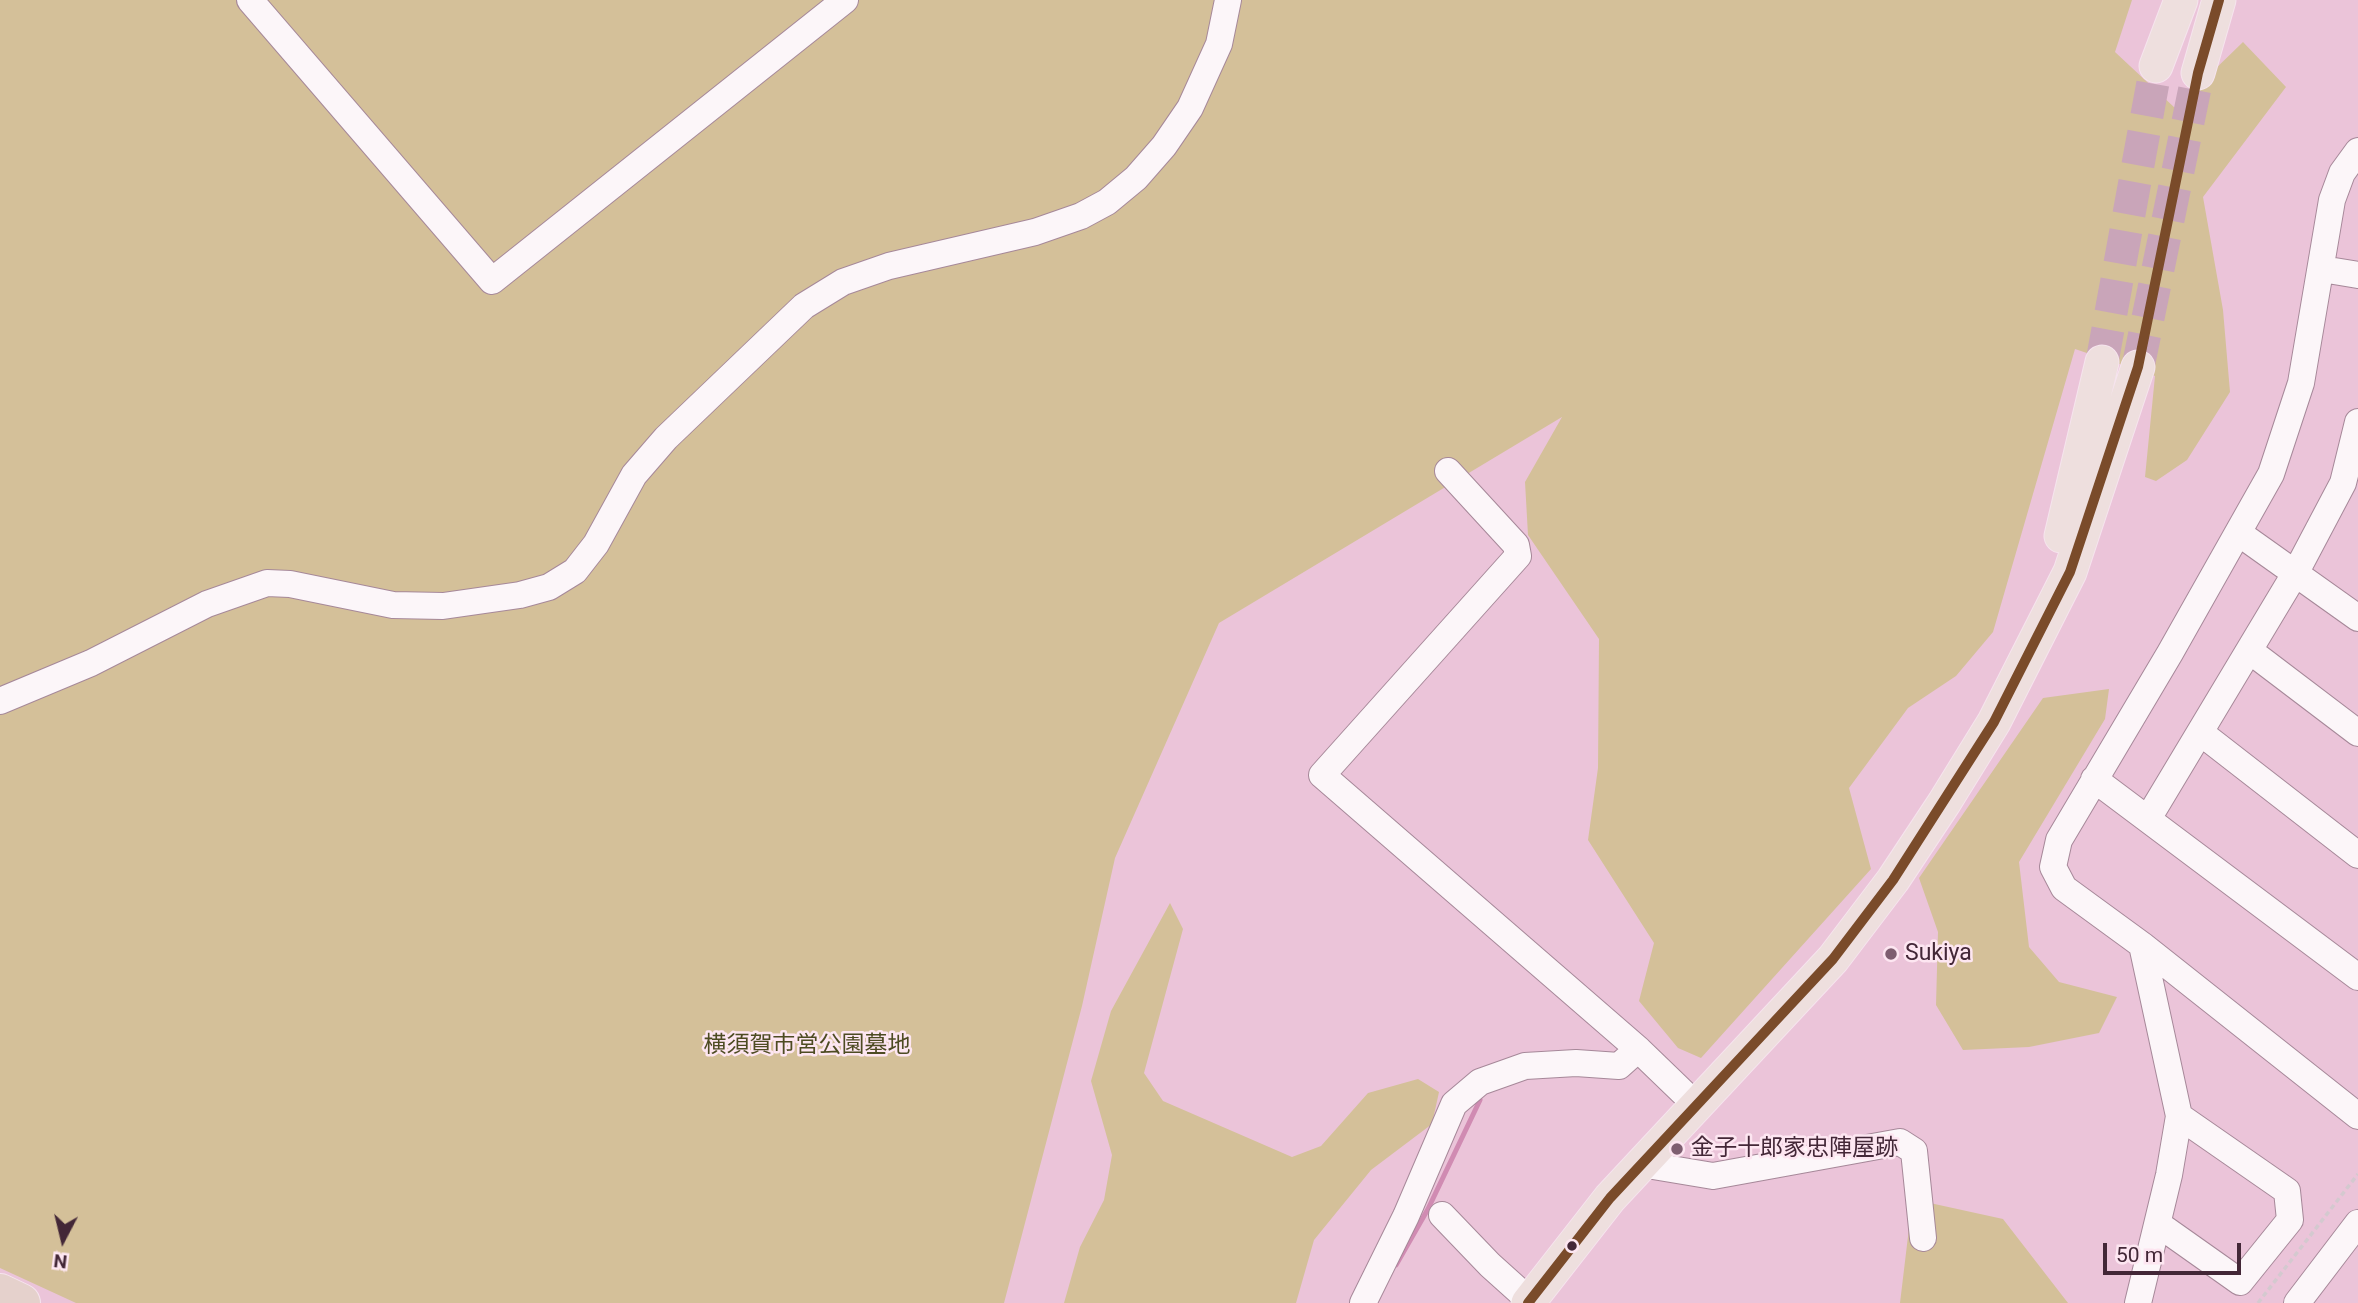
<!DOCTYPE html>
<meta charset="utf-8">
<style>
body{margin:0}
#map{position:relative;width:2358px;height:1303px;overflow:hidden;background:#ebc4d9;font-family:Roboto,sans-serif}
canvas{display:block}
.north{position:absolute;left:28px;top:1205px;width:70px;height:70px;-webkit-text-stroke:5px #fde6f1;paint-order:stroke;rotate:187deg;font-size:19px;font-weight:700;line-height:28px;text-align:center;color:#432737}
.north::after{content:'';display:block;margin:auto;width:24px;height:32px;background:#432737;clip-path:polygon(50% 0,100% 100%,50% 72%,0 100%)}
.scale{position:absolute;left:2103px;top:1243px;width:138px;height:32px;box-sizing:border-box;border:4px solid #432737;border-top:0;padding-left:9px;font-size:21px;line-height:24px;white-space:nowrap;color:#432737;-webkit-text-stroke:5px #fde6f1;paint-order:stroke}
</style>
<div id="map">
<canvas width="2358" height="1303"></canvas>
<div class="north">N</div>
<div class="scale">50 m</div>
</div>
<script>
const c = document.querySelector('canvas').getContext('2d');
c.lineJoin = 'round';
function paint(path, color) { c.fillStyle = color; c.fill(path, 'evenodd'); }
const poly = rows => new Path2D(rows.map(r => 'M' + r).join(''));
function trace(path, color, width, dash) { c.strokeStyle = color; c.lineWidth = width; c.lineCap = dash ? 'butt' : 'round'; c.setLineDash(dash || []); c.stroke(path); }
function write(font, color, halo, rows, align = 'center') {
  c.font = font + ' Roboto,"Noto Sans JP",sans-serif'; c.lineWidth = 5; c.setLineDash([]); c.textBaseline = 'middle'; c.strokeStyle = halo; c.fillStyle = color; for (const [text, x, y, turn = 0] of rows) {
    c.save(); c.translate(x, y); c.rotate((+turn || 0) * Math.PI / 180); c.textAlign = isNaN(turn) ? turn : align; if (halo) c.strokeText(text, 0, 0); c.fillText(text, 0, 0); c.restore();
  }
}
paint(poly([
 [0,0,2132,0,2115,52,2175,108,2243,42,2286,87,2203,197,2223,310,2230,392,2187,460,2156,481,2145,477,2155,376,2075,349,1993,632,1956,676,1908,708,1849,788,1871,869,1701,1058,1678,1048,1639,1001,1654,943,1588,840,1598,768,1599,639,1528,535,1525,482,1562,417,1219,623,1115,858,1082,1006,1004,1303,76,1303,0,1268],
 [2109,689,2105,719,2019,862,2029,947,2059,982,2117,997,2099,1033,2029,1047,1963,1050,1936,1005,1938,932,1919,878,2043,698],
 [1170,903,1183,929,1144,1073,1163,1101,1292,1157,1321,1146,1368,1093,1418,1079,1439,1092,1432,1124,1371,1170,1314,1240,1296,1303,1064,1303,1080,1247,1104,1200,1112,1155,1091,1081,1111,1011],
 [1930,1203,2003,1219,2068,1303,1900,1303,1909,1228]
]), '#d4c099');
trace(poly([
 [1396,1265,1428,1209,1480,1100]
]), '#d08bb2', 5);
trace(poly([
 [2102,362,2156,66],
 [2138,367,2198,73]
]), '#c9a5b9', 33, [33, 17]);
const minor = poly([
 [250,0,492,281,845,0],
 [2358,151,2342,173,2332,200,2301,383,2271,474,2170,653,2059,840,2053,867,2064,888,2142,945,2358,1116],
 [2322,269,2358,275],
 [1448,471,1516,545,1518,556,1322,775,1638,1049,1695,1104],
 [2240,534,2358,618],
 [2250,651,2358,733],
 [0,701,91,663,207,604,267,583,290,584,393,605,443,606,520,595,549,587,575,571,596,544,634,475,666,438,804,306,843,282,889,266,1035,232,1081,216,1107,202,1136,178,1164,146,1190,108,1219,44,1228,0],
 [2201,733,2358,855],
 [2094,779,2358,977],
 [2149,817,2296,572,2343,483,2358,422],
 [1641,1164,1713,1176,1900,1142,1914,1151,1923,1238],
 [1442,1215,1490,1265,1530,1301],
 [2158,1224,2240,1282,2290,1220,2287,1191,2179,1116],
 [1363,1303,1406,1216,1454,1104,1480,1082,1525,1066,1576,1063,1619,1066,1638,1049],
 [2138,1303,2169,1175,2179,1116,2142,945],
 [2297,1303,2358,1223]
]);
const major = poly([
 [2156,66,2181,0],
 [2198,73,2219,0],
 [2061,536,2102,362],
 [1528,1303,1610,1198,1833,959,1893,880,1944,803,1994,722,2070,572,2138,367]
]);
const highway = poly([
 [0,1293,21,1303]
]);
trace(minor, '#a68899', 28);
trace(major, '#f6e4ee', 35);
trace(highway, '#f6e4ee', 40);
trace(poly([
 [2258,1303,2358,1174]
]), '#d4c9cf', 3.5, [5, 3.5]);
trace(minor, '#fcf6f9', 26);
trace(major, '#eedfde', 33);
trace(highway, '#e5d1cc', 38);
trace(poly([
 [1528,1303,1610,1198,1833,959,1893,880,1994,722,2070,572,2138,367,2198,73,2219,0]
]), '#7a4b2a', 10);
for (const [x, y, r, color] of [
 [1891,954,7,"#7e5e70"],
 [1677,1149,7,"#7e5e70"],
 [1572,1246,6,"#432737"]
]) { const dot = new Path2D(); dot.arc(x, y, r, 0, 2 * Math.PI); c.fillStyle = color; c.fill(dot); trace(dot, '#fde6f1', 2.5); }
write('23px', '#432737', '#fde6f1', [
 ["Sukiya",1905,954],
 ["金子十郎家忠陣屋跡",1691,1149]
], 'left');
write('23px', '#4d4b22', '#fde6f1', [
 ["横須賀市営公園墓地",807,1046]
]);
</script>
